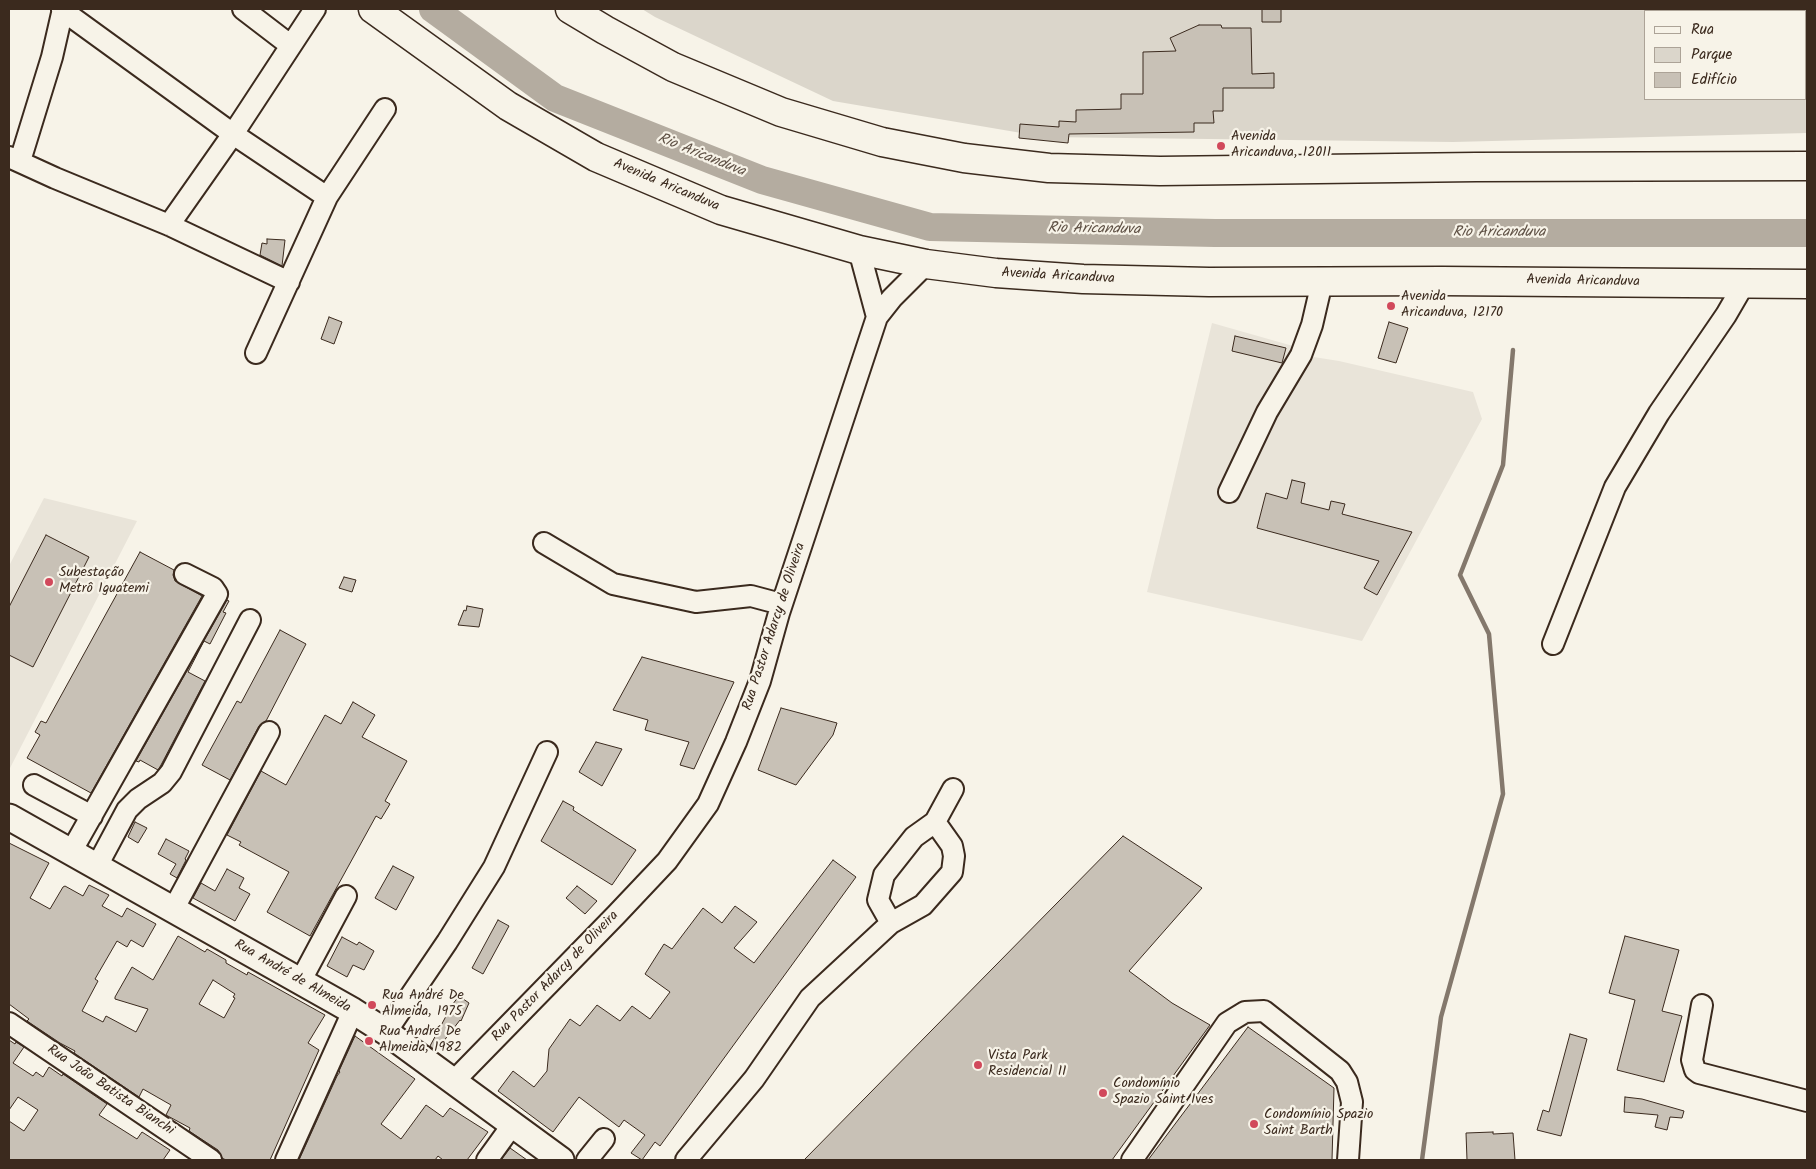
<!DOCTYPE html>
<meta charset="utf-8">
<style>
body{margin:0}
#map{position:relative;width:1816px;height:1169px;overflow:hidden;background:#f7f3e8;font-family:Kalam,sans-serif}
canvas{display:block}
.frame{position:absolute;inset:0;border:10px solid #3b2a1e;pointer-events:none}
.legend{position:absolute;left:1644px;top:10px;width:162px;height:90px;box-sizing:border-box;background:#f7f3e8;border:1px solid #aca397;margin:0;padding:6px 9px;list-style:none;font-size:15px;color:#3b2a1e}
.legend li{display:flex;align-items:center;gap:10px;height:25px}
.legend b{width:25px;border:1px solid #aca397}
</style>
<div id="map">
<canvas width="1816" height="1169"></canvas>
<div class="frame"></div>
<ul class="legend">
<li><b style="height:6px;background:#f7f3e8"></b>Rua</li>
<li><b style="height:14px;background:#dbd6cb"></b>Parque</li>
<li><b style="height:14px;background:#c8c1b6"></b>Edifício</li>
</ul>
</div>
<script>
const c = document.querySelector('canvas').getContext('2d');
c.lineJoin = 'round';
function paint(path, color) { c.fillStyle = color; c.fill(path, 'evenodd'); }
const poly = rows => new Path2D(rows.map(r => 'M' + r).join(''));
function trace(path, color, width, dash) { c.strokeStyle = color; c.lineWidth = width; c.lineCap = dash ? 'butt' : 'round'; c.setLineDash(dash || []); c.stroke(path); }
function write(font, color, halo, rows, align = 'center') {
  c.font = font + ' Kalam,sans-serif'; c.lineWidth = 4.5; c.setLineDash([]); c.textBaseline = 'middle'; c.strokeStyle = halo; c.fillStyle = color; for (const [text, x, y, turn = 0] of rows) {
    c.save(); c.translate(x, y); c.rotate((+turn || 0) * Math.PI / 180); c.textAlign = isNaN(turn) ? turn : align; if (halo) c.strokeText(text, 0, 0); c.fillText(text, 0, 0); c.restore();
  }
}
paint(poly([
 [1212,323,1293,346,1301,355,1339,361,1473,392,1482,419,1362,641,1147,592],
 [44,498,137,521,9,770,9,566]
]), '#e9e4d9');
paint(poly([
 [642,9,1807,9,1807,133,1453,142,1045,137,833,101,655,17],
 [1645,11,1805,11,1805,99,1645,99]
]), '#dbd6cb');
trace(poly([
 [1422,1160,1441,1017,1503,794,1489,634,1460,575,1503,465,1513,350]
]), '#84786c', 4.5);
trace(poly([
 [433,9,555,98,762,180,930,227,1215,233,1807,233]
]), '#b4aca0', 28);
const building = poly([
 [1262,9,1281,9,1281,22,1262,22,1262,9],
 [1199,25,1221,25,1222,28,1251,28,1252,74,1274,73,1274,88,1223,88,1223,111,1213,111,1214,123,1194,123,1194,132,1069,134,1068,143,1019,138,1020,124,1059,127,1059,121,1076,122,1076,110,1121,109,1121,94,1143,94,1143,52,1176,51,1170,38,1199,25],
 [267,239,285,240,282,266,260,255,262,243,267,244,267,239],
 [329,317,342,322,334,344,321,339,329,317],
 [1389,322,1408,328,1396,363,1378,358,1389,322],
 [1235,336,1286,348,1282,363,1232,351,1235,336],
 [1292,480,1305,483,1301,503,1329,510,1331,501,1345,504,1342,514,1412,532,1377,595,1364,588,1379,561,1257,528,1266,493,1287,499,1292,480],
 [46,535,89,557,33,667,9,655,9,607,46,535],
 [140,552,174,570,173,575,175,581,202,596,91,793,27,758,40,735,35,732,41,721,46,723,140,552],
 [344,577,356,580,352,592,339,588,344,577],
 [227,600,229,601,223,612,226,613,210,644,204,641,188,672,205,681,161,765,158,770,140,760,139,762,136,761,227,600],
 [467,606,483,609,479,627,458,625,464,610,466,611,467,606],
 [280,630,306,644,266,721,259,726,230,780,202,765,237,701,241,703,280,630],
 [642,657,734,682,694,769,680,765,689,742,645,730,648,720,613,710,642,657],
 [353,702,375,715,362,737,407,761,385,801,390,804,381,819,376,816,310,936,267,912,289,872,239,845,241,842,227,835,261,771,286,785,325,715,341,724,353,702],
 [781,708,837,723,833,735,796,785,758,770,781,708],
 [596,742,622,749,602,786,579,772,596,742],
 [563,801,574,807,573,810,636,850,612,885,541,841,563,801],
 [135,822,147,828,138,843,128,837,135,822],
 [1123,836,1202,888,1129,971,1172,1003,1210,1025,1112,1160,804,1160,1123,836],
 [166,839,189,851,185,859,186,860,177,878,170,874,176,864,158,854,166,839],
 [9,843,49,863,30,898,50,909,63,887,65,886,83,896,89,885,109,895,102,906,122,917,127,908,156,924,143,947,131,940,127,947,117,941,95,979,98,981,82,1011,103,1022,106,1016,136,1032,148,1009,115,999,115,997,132,967,153,980,178,936,205,952,207,949,226,960,226,963,247,975,248,972,325,1015,308,1043,319,1050,270,1160,226,1160,222,1158,218,1150,189,1131,190,1128,166,1115,171,1105,143,1089,139,1097,74,1053,75,1051,60,1043,27,1021,29,1019,9,1004,9,843],
 [213,980,235,994,233,997,235,998,224,1018,199,1004,213,980],
 [833,860,856,877,660,1146,655,1142,642,1160,631,1153,645,1135,624,1120,619,1127,579,1097,553,1132,498,1091,513,1071,534,1087,547,1071,549,1049,570,1019,580,1026,597,1005,620,1021,632,1006,650,1019,670,992,645,974,664,944,672,949,703,908,722,923,735,906,757,922,734,948,754,963,833,860],
 [393,866,414,877,396,910,375,898,393,866],
 [227,869,244,878,239,888,250,894,235,921,193,898,201,883,215,891,227,869],
 [577,886,597,901,585,914,566,898,577,886],
 [498,920,509,926,483,974,472,968,498,920],
 [1625,936,1679,950,1662,1011,1682,1016,1664,1082,1617,1070,1635,1000,1609,993,1625,936],
 [342,937,357,945,359,942,374,951,364,970,353,965,347,977,327,966,342,937],
 [459,996,469,1003,461,1021,460,1020,436,1051,430,1046,452,1005,459,996],
 [1248,1027,1334,1088,1332,1160,1148,1160,1248,1027],
 [1570,1034,1587,1039,1561,1136,1537,1130,1543,1110,1549,1112,1570,1034],
 [355,1036,415,1079,381,1124,401,1139,426,1105,443,1117,450,1108,488,1132,467,1160,443,1160,438,1156,435,1160,299,1160,337,1076,340,1072,339,1071,355,1036],
 [9,1040,15,1044,16,1042,24,1047,13,1063,33,1076,36,1072,43,1077,49,1067,62,1076,63,1074,107,1104,99,1115,137,1139,142,1132,170,1150,163,1160,9,1160,9,1121,24,1131,38,1110,18,1097,9,1110,9,1040],
 [1625,1097,1642,1099,1684,1111,1682,1118,1670,1117,1667,1130,1655,1127,1658,1115,1624,1112,1625,1097],
 [1493,1132,1493,1134,1513,1133,1515,1160,1467,1160,1466,1133,1493,1132],
 [510,1148,527,1160,501,1160,510,1148]
]);
paint(building, '#c8c1b6');
trace(building, '#3b2a1e', 1);
const minor = poly([
 [243,9,290,45],
 [62,10,233,134,327,197],
 [9,157,55,178,169,225,289,282],
 [20,161,52,57,63,9],
 [169,225,233,134,315,9],
 [859,250,877,317],
 [256,353,327,197,385,109],
 [1229,492,1267,412,1301,355,1312,325,1322,282],
 [544,543,613,584,696,602,751,596,781,604],
 [1553,644,1615,487,1659,413,1726,315,1744,284],
 [34,785,92,816],
 [71,852,217,594,213,588,185,574],
 [97,866,127,810,138,799,162,783,171,772,250,620],
 [173,910,269,732],
 [891,923,878,900,884,875,914,837,935,822,953,789],
 [300,982,346,896],
 [1702,1005,1692,1060,1695,1070,1699,1073,1807,1101],
 [9,1023,211,1160],
 [386,1032,447,942,494,867,547,752],
 [454,1081,616,915,667,861,708,804,736,742,760,681,779,613,877,317,892,298,926,264],
 [286,1160,353,1011],
 [487,1160,513,1124],
 [587,1160,604,1139],
 [686,1160,754,1079,810,998,891,923,923,905,952,872,954,856,952,846,935,822],
 [1132,1160,1227,1023,1245,1012,1264,1011,1340,1071,1347,1082,1352,1102,1348,1160]
]);
const major = poly([
 [9,817,353,1011,386,1032,561,1160]
]);
const highway = poly([
 [373,9,508,106,596,157,721,210,859,250,926,264,996,273,1083,279,1209,282,1442,281,1807,284],
 [570,9,605,30,673,67,781,112,882,142,964,158,1049,168,1160,171,1476,167,1807,166]
]);
trace(minor, '#3b2a1e', 24);
trace(major, '#3b2a1e', 29);
trace(highway, '#3b2a1e', 31);
trace(minor, '#f7f3e8', 20);
trace(major, '#f7f3e8', 25);
trace(highway, '#f7f3e8', 28);
for (const [x, y, r, color] of [
 [1221,146,5,"#d1495b"],
 [1391,306,5,"#d1495b"],
 [49,582,5,"#d1495b"],
 [372,1005,5,"#d1495b"],
 [369,1041,5,"#d1495b"],
 [978,1065,5,"#d1495b"],
 [1103,1093,5,"#d1495b"],
 [1254,1124,5,"#d1495b"]
]) { const dot = new Path2D(); dot.arc(x, y, r, 0, 2 * Math.PI); c.fillStyle = color; c.fill(dot); trace(dot, '#f7f3e8', 2); }
write('14px', '#3b2a1e', '#f7f3e8', [
 ["Avenida",1231,138],
 ["Aricanduva, 12011",1231,154],
 ["Avenida",1401,298],
 ["Aricanduva, 12170",1401,314],
 ["Subestação",59,574],
 ["Metrô Iguatemi",59,590],
 ["Rua André De",382,997],
 ["Almeida, 1975",382,1013],
 ["Rua André De",379,1033],
 ["Almeida, 1982",379,1049],
 ["Vista Park",988,1057],
 ["Residencial II",988,1073],
 ["Condomínio",1113,1085],
 ["Spazio Saint Ives",1113,1101],
 ["Condomínio Spazio",1264,1116],
 ["Saint Barth",1264,1132]
], 'left');
write('14px', '#3b2a1e', '#f7f3e8', [
 ["Avenida Aricanduva",666,186,23],
 ["Avenida Aricanduva",1058,277,3],
 ["Avenida Aricanduva",1583,282,1],
 ["Rua Pastor Adarcy de Oliveira",775,627,-72],
 ["Rua André de Almeida",292,977,30],
 ["Rua Pastor Adarcy de Oliveira",556,977,-46],
 ["Rua João Batista Bianchi",110,1091,34]
]);
write('italic 15px', '#5f5145', '#f7f3e8', [
 ["Rio Aricanduva",701,156,22],
 ["Rio Aricanduva",1094,230,1],
 ["Rio Aricanduva",1499,233]
]);
</script>
